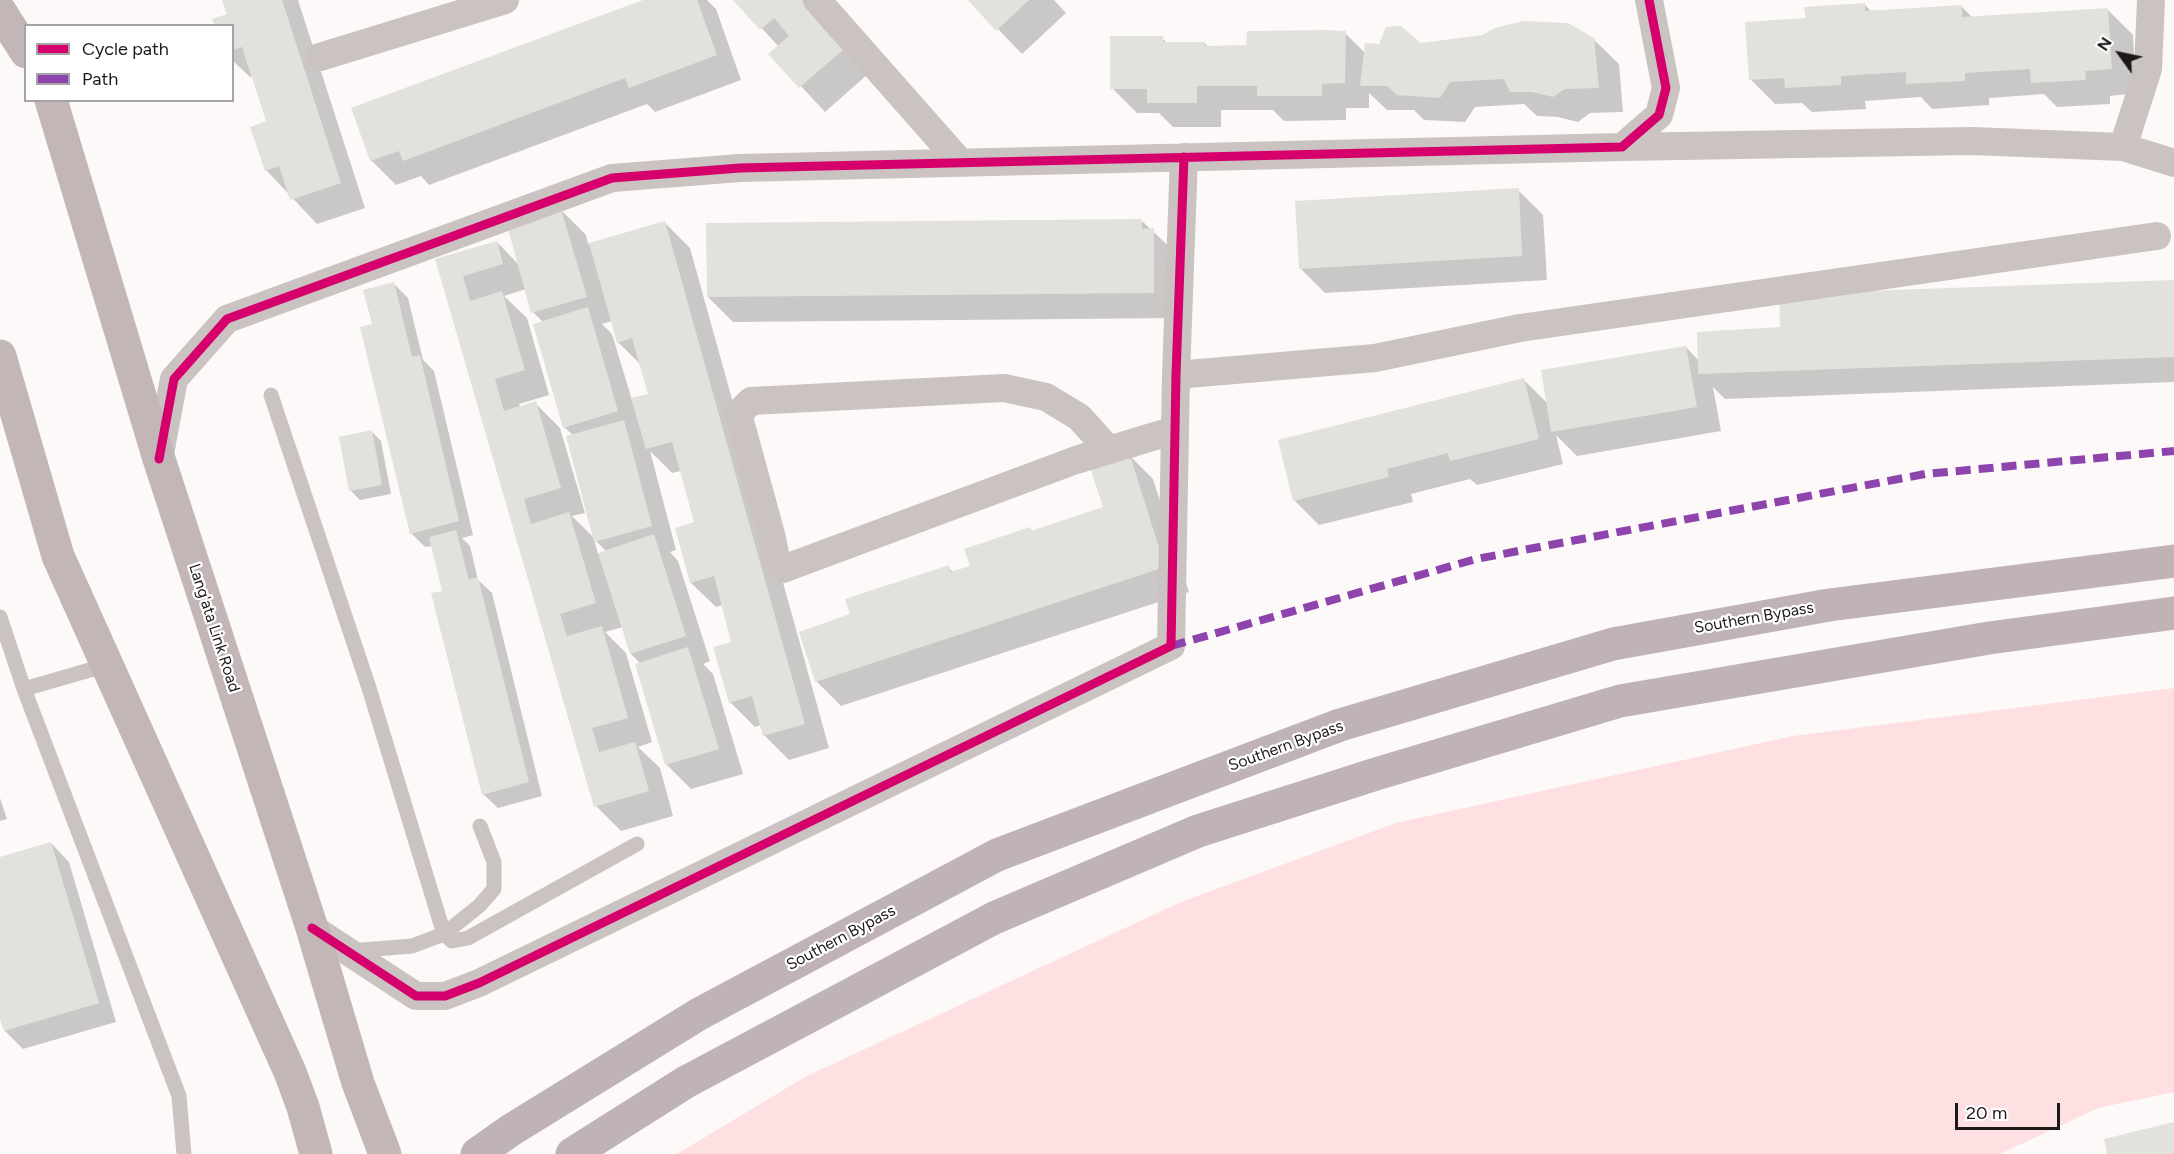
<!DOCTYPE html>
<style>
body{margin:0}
#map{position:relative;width:2174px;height:1154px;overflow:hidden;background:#fdf9f9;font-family:Figtree,sans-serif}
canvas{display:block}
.legend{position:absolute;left:24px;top:24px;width:210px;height:78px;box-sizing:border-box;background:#fff;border:2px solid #a5a3a3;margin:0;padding:8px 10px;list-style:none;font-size:18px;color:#1f1819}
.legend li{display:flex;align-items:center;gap:12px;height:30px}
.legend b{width:30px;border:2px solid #a5a3a3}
.north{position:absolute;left:2090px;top:24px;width:60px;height:60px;-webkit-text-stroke:4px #fff;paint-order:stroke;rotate:303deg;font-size:16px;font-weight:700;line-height:24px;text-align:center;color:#1f1819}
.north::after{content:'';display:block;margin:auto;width:21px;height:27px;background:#1f1819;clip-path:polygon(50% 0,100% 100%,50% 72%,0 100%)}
.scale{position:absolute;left:1955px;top:1103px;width:105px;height:27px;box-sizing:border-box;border:3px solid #1f1819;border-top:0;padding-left:8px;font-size:18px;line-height:21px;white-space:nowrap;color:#1f1819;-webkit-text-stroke:4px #fff;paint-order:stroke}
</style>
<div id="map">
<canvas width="2174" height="1154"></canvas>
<ul class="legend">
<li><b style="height:8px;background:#d6006c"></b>Cycle path</li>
<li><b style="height:8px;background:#8e44ad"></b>Path</li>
</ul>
<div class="north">N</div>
<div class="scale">20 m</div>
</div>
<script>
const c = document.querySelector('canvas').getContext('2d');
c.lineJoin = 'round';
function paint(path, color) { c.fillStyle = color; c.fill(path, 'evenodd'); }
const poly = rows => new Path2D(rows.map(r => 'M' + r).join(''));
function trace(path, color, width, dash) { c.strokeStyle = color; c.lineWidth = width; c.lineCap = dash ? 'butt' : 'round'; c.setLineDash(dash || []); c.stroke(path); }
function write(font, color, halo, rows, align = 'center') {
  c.font = font + ' Figtree,sans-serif'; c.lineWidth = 4.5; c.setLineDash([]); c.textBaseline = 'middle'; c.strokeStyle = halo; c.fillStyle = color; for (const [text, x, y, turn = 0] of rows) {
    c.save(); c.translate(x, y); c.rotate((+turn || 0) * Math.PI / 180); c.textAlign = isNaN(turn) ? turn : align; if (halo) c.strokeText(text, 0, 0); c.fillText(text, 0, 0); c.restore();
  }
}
paint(poly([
 [2174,688,2174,1092,2098,1108,2000,1154,677,1154,805,1077,1181,902,1396,823,1793,736]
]), '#fedfe2');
paint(poly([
 [224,0,298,0,365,208,317,224,266,170,268,122,253,76,250,77,232,60,232,26],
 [648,0,707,0,716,9,741,80,655,112,647,104,429,185,421,176,396,185,371,160],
 [736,0,802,0,868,74,825,112,771,54,779,47],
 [970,0,1054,0,1066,13,1022,54],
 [1865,5,1872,12,1961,6,1973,18,2108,10,2133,35,2136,93,2110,96,2110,104,2057,107,2044,94,1989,98,1989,105,1932,109,1921,97,1865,101,1866,109,1812,112,1802,103,1775,104,1750,79,1807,20],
 [1345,33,1365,53,1421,44,1593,39,1619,64,1623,112,1590,113,1578,122,1558,117,1537,116,1524,104,1475,107,1465,122,1424,120,1414,110,1387,110,1369,93,1369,108,1346,108,1346,120,1284,121,1273,110,1221,110,1221,127,1173,127,1159,113,1137,113,1112,88,1162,38,1167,43,1204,43,1209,47,1248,47],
 [1518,190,1543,215,1547,280,1325,293,1300,268],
 [561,210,586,235,588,244,665,223,690,248,829,748,789,760,764,735,761,725,755,727,730,702,733,643,723,605,716,607,691,583,696,523,681,471,672,473,650,451,676,550,670,552,678,561,710,661,703,664,713,674,743,774,691,789,666,764,641,664,631,654,623,627,605,632,626,653,652,742,638,747,660,768,673,816,621,831,596,806,437,260,497,242,520,266],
 [526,289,533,312,543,322,564,427,573,435,596,540,572,516,585,513,560,428,535,403,520,407,519,404,549,395,527,318,504,296],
 [612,321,618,342,641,365,649,395,632,400,612,334,602,324],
 [594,539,606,551,598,554],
 [1141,220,1178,255,1178,318,733,322,708,297],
 [2174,281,2174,382,1725,399,1713,387,1721,431,1577,456,1556,435,1563,464,1477,485,1470,479,1411,494,1413,502,1319,525,1294,500,1524,380,1548,404,1686,347,1699,361,1782,329],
 [394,284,408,298,423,360,434,371,473,535,462,538,470,546,478,580,492,593,542,796,498,808,483,794,444,592,432,546,425,547,411,533,374,325],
 [372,432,381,441,391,494,360,500,350,490],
 [1128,454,1153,479,1189,592,841,706,816,681,852,615,948,567,954,573,972,567,1030,529,1033,532,1104,508],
 [0,798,7,819,0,821],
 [51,843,69,862,116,1022,23,1049,5,1031,0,1014,0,859]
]), '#0003');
paint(poly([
 [222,0,282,0,341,183,290,200,279,166,265,171,250,127,266,121,242,47,232,50,232,26,215,26,212,19,227,14],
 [643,0,697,0,717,55,629,88,625,78,403,161,399,151,370,161,351,108],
 [733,0,801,0,844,49,799,88,768,54,789,36,774,18,760,30],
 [968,0,1029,0,996,31],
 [1865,3,1865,11,1962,5,1962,17,2108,8,2112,69,2085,71,2086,80,2031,83,2030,69,1965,73,1965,81,1906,84,1906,72,1841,76,1841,85,1785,88,1784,78,1749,80,1745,22,1806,18,1804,7],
 [1523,21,1568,23,1594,38,1599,88,1565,89,1553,97,1532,92,1510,92,1504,79,1450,82,1440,98,1397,95,1387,86,1360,86,1365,43,1379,44,1386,27,1401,26,1421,43,1482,35,1495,28],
 [1325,30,1346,31,1345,83,1322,84,1322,96,1257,96,1257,86,1197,86,1197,103,1147,103,1147,89,1110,89,1110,36,1163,36,1163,42,1205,42,1205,46,1246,45,1247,31],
 [1519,188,1522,256,1299,269,1295,201],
 [561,209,587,297,531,313,507,225],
 [1142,219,1142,229,1154,228,1154,293,707,297,706,223],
 [665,221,805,724,763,736,752,696,729,703,713,647,731,642,714,576,690,583,675,528,694,522,672,442,646,449,631,398,648,394,632,338,617,343,589,243],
 [497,241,503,264,463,276,470,301,502,291,525,370,495,379,504,411,536,401,561,488,524,499,531,524,569,512,596,603,560,614,567,636,602,626,628,718,592,728,599,752,635,742,649,791,594,807,435,259],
 [2174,280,2174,357,1698,374,1697,332,1780,327,1779,294],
 [394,282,412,357,420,355,459,521,410,534,360,327,372,324,363,290],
 [588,307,618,411,563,428,533,324],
 [1686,346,1697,407,1551,432,1541,370],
 [1524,378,1539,439,1450,461,1448,453,1387,469,1389,477,1293,501,1278,440],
 [624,420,652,526,594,542,566,436],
 [372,430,382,485,349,491,339,437],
 [1129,452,1165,567,815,682,799,632,850,614,845,599,949,565,950,572,970,566,964,549,1030,527,1031,531,1103,507,1089,465],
 [456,530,469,580,478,577,529,782,482,795,431,593,442,591,429,537],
 [654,534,686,636,630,654,598,553],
 [688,647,719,749,665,765,635,664],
 [51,842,99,1003,4,1031,0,1019,0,857],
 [2174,1122,2174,1154,2107,1154,2104,1139]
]), '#e1e1de');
trace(poly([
 [271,395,369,688,444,934,452,941,468,938,637,844],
 [0,617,24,689],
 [107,665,24,689,179,1096,184,1154],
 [350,951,412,946,444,934,479,906,494,889,494,862,480,826]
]), '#cbc2c2', 15);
trace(poly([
 [817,0,960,162],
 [2151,0,2148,69,2123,147,2174,163],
 [320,57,505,0],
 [1622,147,1972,141,2123,147],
 [1176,375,1375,358,1520,328,2157,236],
 [1109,450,1079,417,1046,397,1004,388,751,401,738,414,772,538,776,559,783,569,1076,460,1175,430],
 [159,459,174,379,227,319,612,178,740,168,1622,147,1659,115,1666,88,1649,0],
 [312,928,416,996,445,996,479,983,1171,646,1176,375,1184,157]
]), '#cbc2c2', 28);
trace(poly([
 [0,11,26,52],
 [51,100,159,459,312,928,358,1083,385,1154],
 [0,356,58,556,290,1072,303,1107,316,1154]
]), '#c2b6b7', 33);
trace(poly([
 [477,1154,511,1130,699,1014,997,855,1340,725,1613,644,1829,605,2174,561],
 [572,1154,686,1082,994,918,1198,831,1376,774,1620,701,1989,638,2174,613]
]), '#c0b3b5', 33);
trace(poly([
 [1171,646,1476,559,1925,474,2174,451]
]), '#8e44ad', 8, [15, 8]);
trace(poly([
 [159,459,174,379,227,319,612,178,740,168,1622,147,1659,115,1666,88,1649,0],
 [312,928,416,996,445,996,479,983,1171,646,1176,375,1184,157]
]), '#d6006c', 9);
write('16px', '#1f1819', '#fff', [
 ["Southern Bypass",1754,618,-10],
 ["Lang'ata Link Road",214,628,72],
 ["Southern Bypass",1286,746,-20],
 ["Southern Bypass",841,938,-28]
]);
</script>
